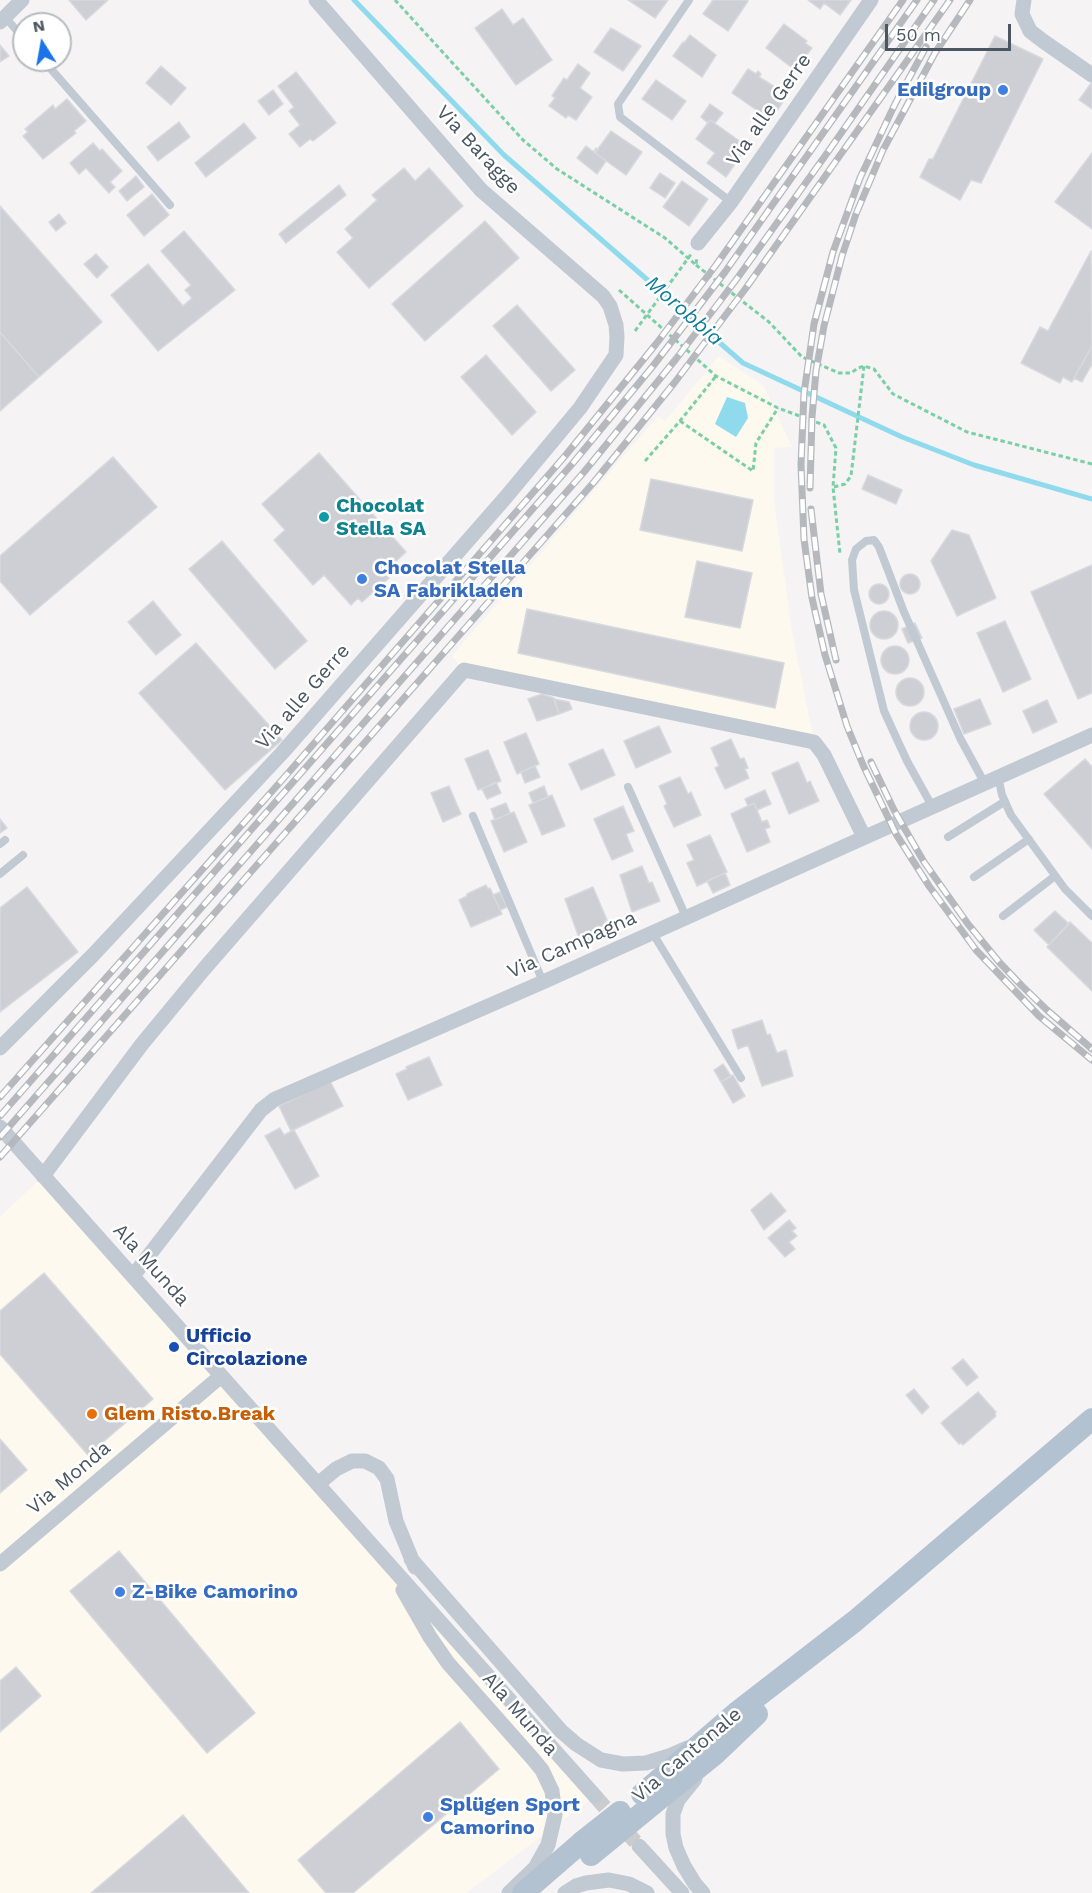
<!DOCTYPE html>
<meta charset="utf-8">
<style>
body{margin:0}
#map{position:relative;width:1092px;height:1893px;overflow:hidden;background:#f5f3f3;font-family:"Work Sans",sans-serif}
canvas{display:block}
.north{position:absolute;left:12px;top:12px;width:60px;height:60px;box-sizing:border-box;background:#fff;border:2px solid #b7bbc0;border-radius:50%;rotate:349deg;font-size:16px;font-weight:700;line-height:24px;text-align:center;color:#4a5661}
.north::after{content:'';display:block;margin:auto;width:21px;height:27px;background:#1a73e8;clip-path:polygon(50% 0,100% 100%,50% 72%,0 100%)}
.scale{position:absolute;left:885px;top:24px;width:126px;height:27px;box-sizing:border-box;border:3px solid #4a5661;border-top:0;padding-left:8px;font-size:18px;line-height:21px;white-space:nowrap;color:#4a5661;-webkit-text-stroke:4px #fff;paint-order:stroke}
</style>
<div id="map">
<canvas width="1092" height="1893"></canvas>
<div class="north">N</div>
<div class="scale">50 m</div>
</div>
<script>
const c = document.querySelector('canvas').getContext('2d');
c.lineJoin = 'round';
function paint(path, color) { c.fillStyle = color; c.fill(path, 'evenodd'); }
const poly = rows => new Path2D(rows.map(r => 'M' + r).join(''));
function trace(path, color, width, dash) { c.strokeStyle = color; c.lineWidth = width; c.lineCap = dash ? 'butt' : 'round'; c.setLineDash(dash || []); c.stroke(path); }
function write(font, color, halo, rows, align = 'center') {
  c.font = font + ' "Work Sans",sans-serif'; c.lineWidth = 5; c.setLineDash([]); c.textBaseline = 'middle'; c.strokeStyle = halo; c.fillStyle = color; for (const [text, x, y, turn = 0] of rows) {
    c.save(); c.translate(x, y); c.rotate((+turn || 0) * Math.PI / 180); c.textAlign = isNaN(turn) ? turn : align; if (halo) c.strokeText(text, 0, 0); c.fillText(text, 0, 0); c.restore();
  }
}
paint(poly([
 [719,356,764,386,792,447,774,448,774,501,792,631,814,742,464,670,452,656,658,416,665,421],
 [43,1176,595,1796,466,1893,0,1893,0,1217]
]), '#fdf9ef');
paint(poly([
 [727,397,745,403,748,418,736,437,715,424]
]), '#90daee');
trace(poly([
 [354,0,504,155,743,363,902,437,974,465,1092,499]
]), '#90daee', 5);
const building = poly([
 [69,0,108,0,86,20,69,0],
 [628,0,668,0,655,18,628,0],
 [713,0,746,0,748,1,728,31,703,14,713,0],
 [808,0,851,0,840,15,824,3,820,9,808,0],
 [502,9,513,25,523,18,552,60,516,85,475,28,502,9],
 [784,24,807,41,805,43,812,48,795,70,766,48,784,24],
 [611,28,641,46,623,71,594,52,611,28],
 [690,35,716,55,702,77,673,56,683,42,684,43,690,35],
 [995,36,1043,59,981,183,971,180,960,200,920,177,929,159,933,159,995,36],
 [0,45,9,56,0,62,0,45],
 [578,64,590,73,580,88,592,97,576,120,568,115,566,118,549,106,555,98,552,96,564,78,567,80,578,64],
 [161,66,186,88,171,105,146,83,161,66],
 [748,69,756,74,758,71,761,74,759,77,775,87,777,85,780,87,778,91,786,97,771,120,732,93,748,69],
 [296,72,336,123,313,141,310,139,300,147,289,134,300,125,289,111,294,107,278,86,296,72],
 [656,80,686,101,672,120,642,99,656,80],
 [1092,82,1092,109,1079,100,1092,82],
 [273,90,283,104,269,115,258,101,273,90],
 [67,99,86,121,74,131,76,133,43,159,23,136,28,132,25,129,53,105,55,109,67,99],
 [710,104,723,113,715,123,710,120,708,123,701,117,710,104],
 [710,120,741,142,734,151,741,155,726,177,707,163,715,153,696,139,710,120],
 [179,122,190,137,158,161,147,147,179,122],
 [244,123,256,138,206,177,195,163,244,123],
 [611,131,642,152,626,175,595,153,611,131],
 [93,143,100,151,102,149,122,171,110,182,115,187,109,193,86,168,79,174,70,163,93,143],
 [586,146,594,152,596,148,598,150,595,153,606,161,597,174,577,158,586,146],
 [1092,153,1092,229,1055,202,1092,153],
 [404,168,415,181,429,168,463,206,369,288,337,252,353,238,345,229,377,200,372,195,404,168],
 [660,173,675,183,665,198,650,188,660,173],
 [136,176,144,187,127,201,119,191,136,176],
 [682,181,708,199,689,226,663,207,682,181],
 [339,185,346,195,286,243,279,234,339,185],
 [152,194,169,215,144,236,127,215,152,194],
 [0,206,102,322,39,377,0,332,0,206],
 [59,214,66,223,56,231,49,222,59,214],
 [485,221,519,258,425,341,392,304,485,221],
 [184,231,235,290,158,351,111,295,148,264,183,306,192,298,185,290,191,285,161,251,184,231],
 [1091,251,1092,346,1072,382,1063,377,1060,383,1021,363,1040,327,1048,331,1091,251],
 [96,254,108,267,97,278,84,264,96,254],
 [517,305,575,370,551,391,493,326,517,305],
 [0,332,39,377,0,411,0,332],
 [1092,346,1092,364,1082,382,1074,378,1092,346],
 [486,355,536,412,512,435,461,377,486,355],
 [319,453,406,552,384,572,389,578,362,602,358,598,351,605,324,575,313,585,274,540,285,530,262,504,319,453],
 [113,457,157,507,30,615,0,581,0,556,113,457],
 [868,475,902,490,896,504,862,489,868,475],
 [651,479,753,500,742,551,640,530,651,479],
 [952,530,969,535,996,598,957,616,931,561,952,530],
 [222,541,307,641,275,669,189,569,222,541],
 [697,561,752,573,740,628,685,617,697,561],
 [1092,565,1092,693,1078,699,1031,592,1092,565],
 '900 584a10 10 0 1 1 20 0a10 10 0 1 1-20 0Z',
 '869 594a10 10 0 1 1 20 0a10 10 0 1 1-20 0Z',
 [153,601,181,635,156,655,128,622,153,601],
 [527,609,784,663,775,708,518,653,527,609],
 '870 625a14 14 0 1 1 28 0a14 14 0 1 1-28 0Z',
 [1005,621,1031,679,1003,692,977,633,1005,621],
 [915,623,922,638,908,643,902,629,915,623],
 [196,643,282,740,225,790,139,693,196,643],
 '881 660a14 14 0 1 1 28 0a14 14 0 1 1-28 0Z',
 '896 692a14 14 0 1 1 28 0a14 14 0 1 1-28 0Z',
 [542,694,554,698,559,714,537,721,528,699,542,694],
 [554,699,569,702,572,709,559,714,554,699],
 [980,699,991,724,964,734,954,709,980,699],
 [1047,700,1057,722,1033,733,1023,711,1047,700],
 '910 726a14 14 0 1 1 28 0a14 14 0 1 1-28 0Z',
 [659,726,671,752,636,768,624,741,659,726],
 [526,733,539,764,517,774,504,742,526,733],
 [731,739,740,759,744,758,748,768,745,769,749,778,725,789,715,768,719,766,711,748,731,739],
 [603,749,615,775,581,790,569,764,603,749],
 [488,750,501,781,478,790,465,759,488,750],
 [1085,759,1092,767,1092,849,1044,794,1085,759],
 [798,762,807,783,810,781,819,801,789,814,772,773,798,762],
 [535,766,540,777,525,783,521,772,535,766],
 [680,777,688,794,691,792,701,815,674,827,664,806,667,804,659,786,680,777],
 [496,782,501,793,487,799,482,789,496,782],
 [449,786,461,814,443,822,431,793,449,786],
 [544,786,548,797,533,803,529,793,544,786],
 [765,790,771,804,757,810,754,803,748,806,745,799,765,790],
 [552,795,565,826,542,835,529,805,552,795],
 [506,803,510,813,495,820,491,809,506,803],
 [754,803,762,822,767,820,770,827,765,829,770,842,747,852,731,814,754,803],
 [623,806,634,831,626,834,633,851,612,860,594,819,623,806],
 [514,812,527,842,504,852,491,821,514,812],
 [0,819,7,828,0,833,0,819],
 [710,835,727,872,697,886,687,863,694,860,687,845,710,835],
 [642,866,649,883,652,882,660,901,632,912,620,875,642,866],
 [725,873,730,885,713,893,707,881,725,873],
 [486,885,488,889,490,888,502,914,471,927,459,900,467,896,467,894,486,885],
 [27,887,78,952,0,1012,0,908,27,887],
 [593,887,607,920,605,921,610,935,582,946,565,899,593,887],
 [500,892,507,907,500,910,493,895,500,892],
 [1055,911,1069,924,1049,945,1034,930,1055,911],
 [1070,922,1092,943,1092,991,1047,947,1070,922],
 [762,1020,767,1035,770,1034,777,1053,786,1050,793,1076,762,1086,748,1045,738,1049,732,1030,762,1020],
 [429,1057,442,1085,408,1100,396,1074,407,1069,406,1067,429,1057],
 [723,1064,731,1076,721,1082,714,1070,723,1064],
 [733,1075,745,1096,733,1103,721,1082,733,1075],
 [330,1081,343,1106,291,1131,279,1106,330,1081],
 [280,1128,284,1135,294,1130,319,1176,295,1189,265,1136,280,1128],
 [771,1193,786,1211,764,1230,751,1210,771,1193],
 [789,1220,796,1228,792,1231,797,1236,789,1242,795,1249,785,1257,768,1238,789,1220],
 [44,1273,153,1399,88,1455,0,1354,0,1311,44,1273],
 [963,1359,978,1377,967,1386,952,1368,963,1359],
 [914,1389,929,1407,922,1414,906,1395,914,1389],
 [978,1392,996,1412,995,1414,996,1416,963,1445,961,1443,959,1444,941,1423,978,1392],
 [0,1439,27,1470,0,1493,0,1439],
 [119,1551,255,1713,207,1753,70,1591,119,1551],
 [16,1667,41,1696,0,1732,0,1681,16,1667],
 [460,1722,499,1769,353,1893,326,1893,298,1860,460,1722],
 [183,1815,249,1893,91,1893,183,1815]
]);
paint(building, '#cdcfd5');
trace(building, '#d7d9de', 1.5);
trace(poly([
 [595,1796,639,1846]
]), '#caccce', 15, [15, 8]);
trace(poly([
 [395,0,523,140,557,169,665,238,696,265,697,257],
 [696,265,769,322,802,357,839,373,851,373,858,368,864,366,874,369,893,394,967,432,1092,464],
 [619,290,716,376,778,408,824,425,836,448,833,487,840,554],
 [680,421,753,471,756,443,778,408],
 [645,461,680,421,716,376],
 [834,487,845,484,851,476,864,366]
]), '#7ad0a6', 3, [4.5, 3]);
trace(poly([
 [689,0,618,104,620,117,731,202],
 [6,18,24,39],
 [43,60,170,205],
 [998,776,1002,795,1011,815,1065,889,1092,916],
 [628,787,686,917],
 [932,806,907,761,884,711,854,590,852,560,856,549,866,541,874,540,879,547,904,612,960,738,984,782],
 [473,816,543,982],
 [948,837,1004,802],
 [0,844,5,840],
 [0,874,23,855],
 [974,877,1029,839],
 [1003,916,1055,876],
 [652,932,741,1078]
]), '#c1cad2', 8);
trace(poly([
 [1024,0,1022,14,1030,31,1043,41,1092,75],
 [0,22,22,0],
 [698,243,731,202,871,0],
 [0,1048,93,955,282,753,506,497,580,408,616,355,617,337,616,325,610,306,603,296,481,190,316,0],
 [0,1127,595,1796],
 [43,1176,142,1044,204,969,464,670,814,742,824,755,864,837],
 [133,1276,261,1110,275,1099,543,982,1092,735],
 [318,1484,336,1469,352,1461,365,1461,379,1468,387,1479,396,1521,415,1567],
 [411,1559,561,1731,576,1744,601,1760,623,1764,646,1763,669,1756,687,1748],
 [0,1564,221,1376],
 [403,1590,430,1637,448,1663,533,1759,542,1770,552,1791,555,1815,548,1845,535,1868,509,1893],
 [695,1779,678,1800,673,1814,673,1834,676,1848,684,1866,695,1884,703,1893],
 [639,1846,682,1893],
 [565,1893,576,1886,586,1883,609,1880,629,1884,647,1893]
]), '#c1cad2', 15);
trace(poly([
 [642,1794,736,1713,855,1621,1092,1419],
 [652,1805,714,1755,757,1714],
 [523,1893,582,1842]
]), '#b3c2d1', 22);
const rail = poly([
 [926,47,895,104,860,178,833,252,814,324,804,393,801,465,804,539,812,598,825,655,847,726,863,765,896,834,929,886,976,950,1039,1016,1092,1060],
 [810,488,812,417,816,371,824,326,842,256,856,214,883,150,935,53,970,0],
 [811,509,821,594,836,660],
 [871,762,894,810,924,862,968,924,1000,963,1022,986,1047,1010,1092,1049],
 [0,1097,282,780,565,456,656,344,716,265,903,0],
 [0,1116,573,463,653,366,725,272,917,0],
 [0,1137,584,472,676,359,736,280,830,149,934,0],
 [0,1157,594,482,675,382,746,288,950,0]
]);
trace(rail, '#b5b8bd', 7);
trace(rail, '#fff', 4.5, [14]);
trace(poly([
 [635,331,692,253]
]), '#7ad0a6', 3, [4.5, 3]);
trace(poly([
 [582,1842,620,1812],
 [591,1855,652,1805]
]), '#b3c2d1', 22);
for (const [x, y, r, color] of [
 [1003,90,6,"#3f7fe0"],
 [324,517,6,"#0f9aa8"],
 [362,579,6,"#3f7fe0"],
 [174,1347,6,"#1a4fb4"],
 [92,1414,6,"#e8710a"],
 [120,1592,6,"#3f7fe0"],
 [428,1817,6,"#3f7fe0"]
]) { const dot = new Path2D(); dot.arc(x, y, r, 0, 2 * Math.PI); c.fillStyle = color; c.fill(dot); trace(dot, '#fff', 2); }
write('bold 20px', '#366cbe', '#fff', [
 ["Edilgroup",991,90,"right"],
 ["Chocolat Stella",374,568],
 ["SA Fabrikladen",374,591],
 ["Z-Bike Camorino",132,1592],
 ["Splügen Sport",440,1805],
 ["Camorino",440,1828]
], 'left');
write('20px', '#4a5661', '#fff', [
 ["Via alle Gerre",769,110,-55],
 ["Via Baragge",478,150,47],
 ["Via alle Gerre",303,697,-49],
 ["Via Campagna",572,945,-24],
 ["Ala Munda",151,1265,48],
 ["Via Monda",69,1478,-40],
 ["Ala Munda",520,1714,49],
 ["Via Cantonale",687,1755,-40]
]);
write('bold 20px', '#0d838f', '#fff', [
 ["Chocolat",336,506],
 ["Stella SA",336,529]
], 'left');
write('bold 20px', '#164399', '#fff', [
 ["Ufficio",186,1336],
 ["Circolazione",186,1359]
], 'left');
write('bold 20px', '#c56008', '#fff', [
 ["Glem Risto.Break",104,1414]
], 'left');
write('italic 21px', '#0c7c9b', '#fff', [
 ["Morobbia",684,311,41]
]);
</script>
